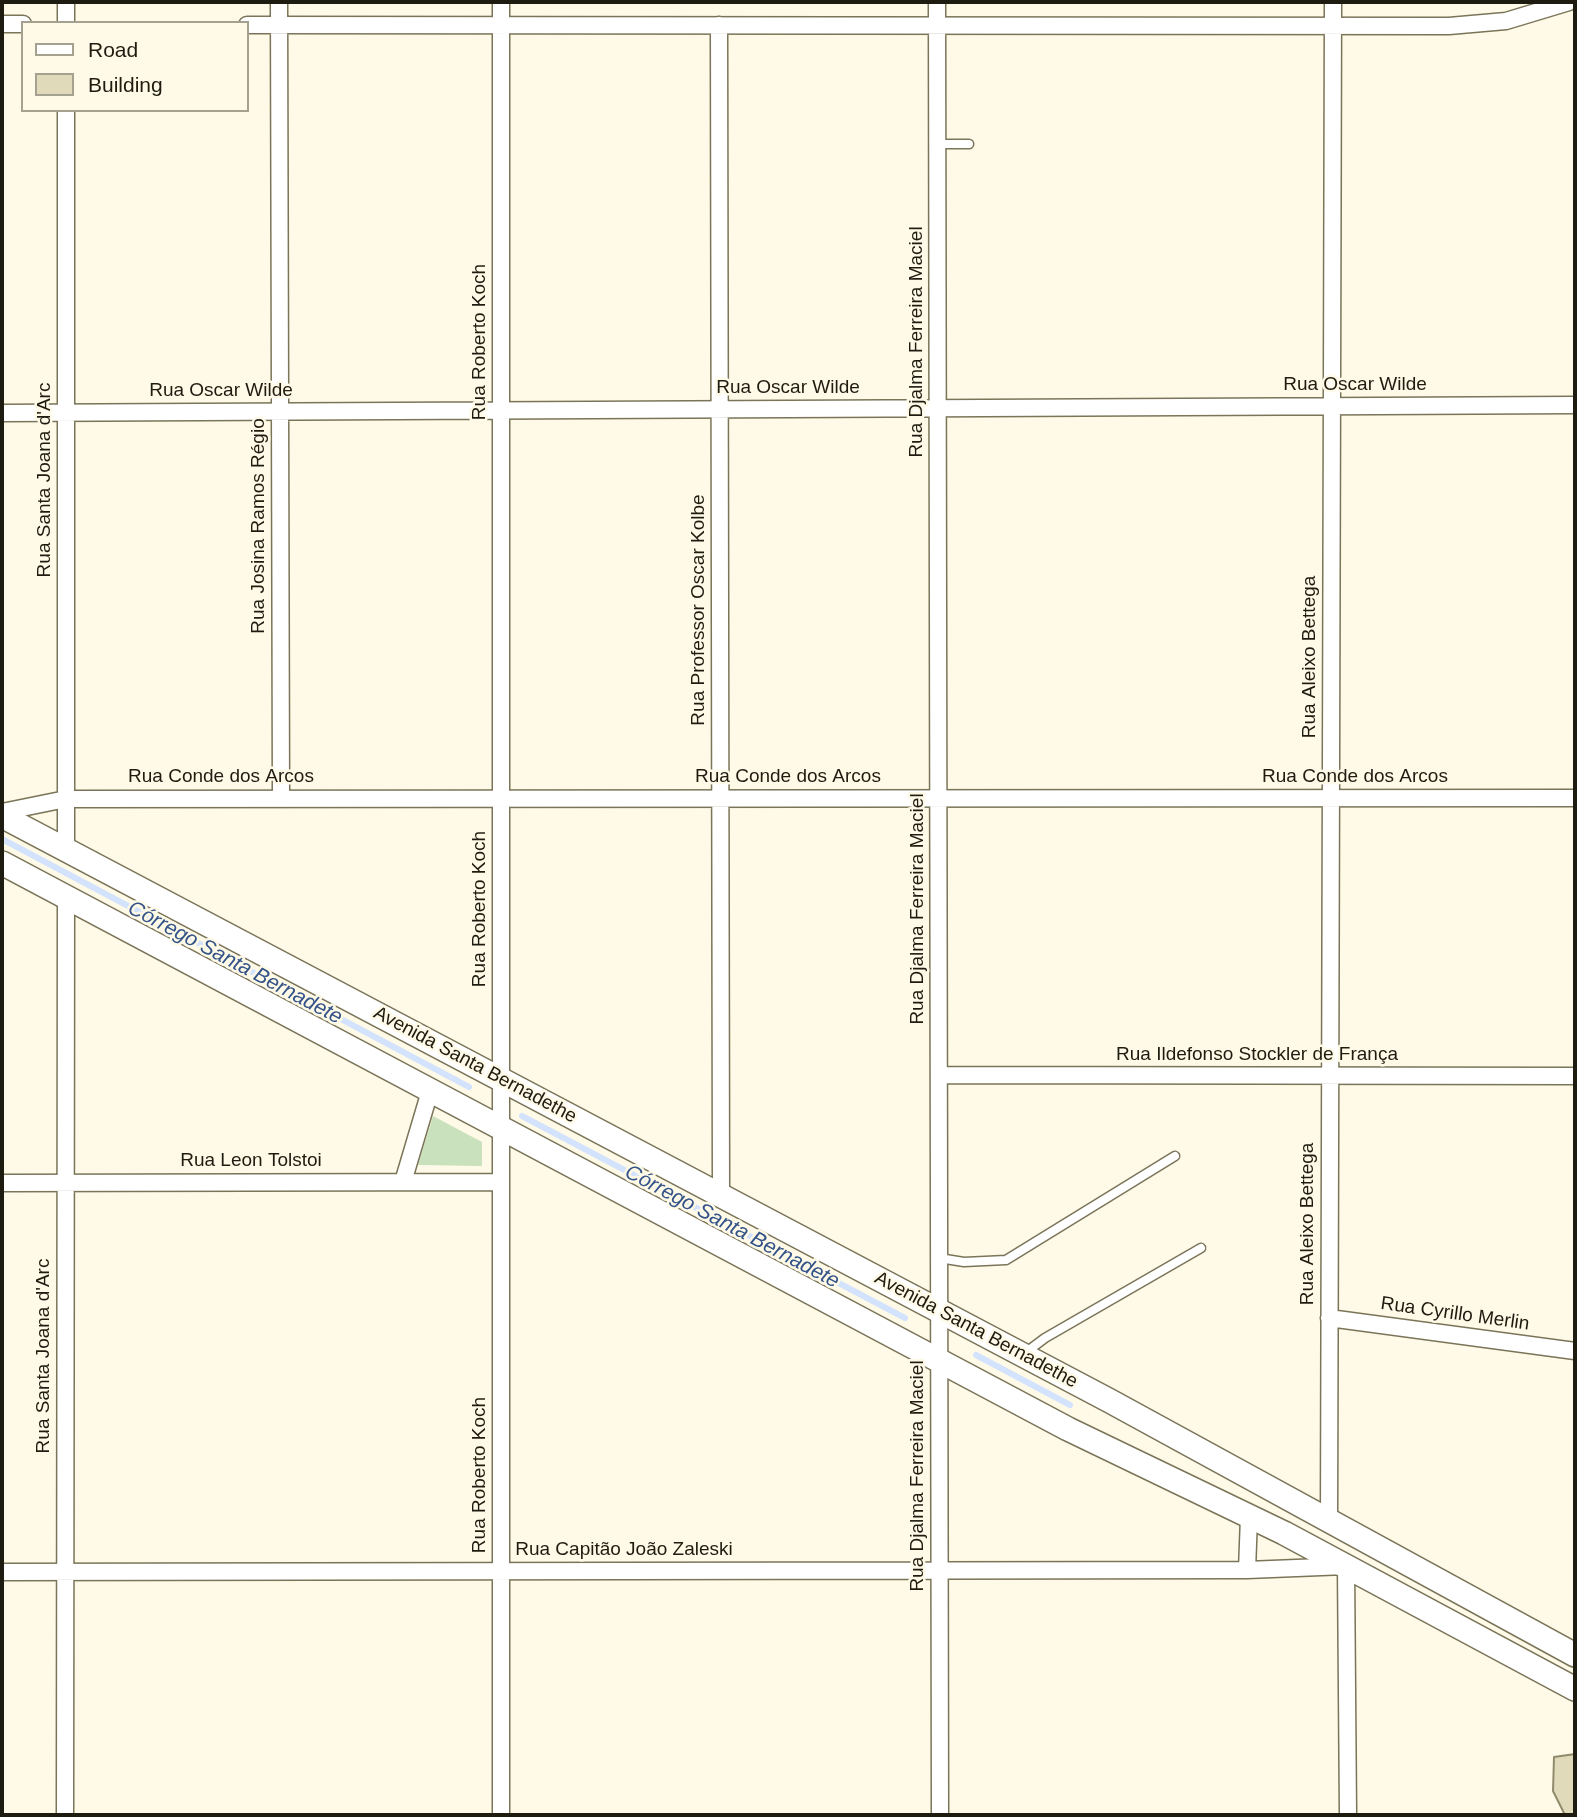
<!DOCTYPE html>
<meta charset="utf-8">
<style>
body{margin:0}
#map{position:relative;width:1577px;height:1817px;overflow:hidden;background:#fefae7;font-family:Helvetica,sans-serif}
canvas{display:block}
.frame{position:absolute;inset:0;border:4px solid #1e1c10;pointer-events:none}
.legend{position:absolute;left:21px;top:21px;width:228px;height:91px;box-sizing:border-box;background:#fefae7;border:2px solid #a4a191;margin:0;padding:9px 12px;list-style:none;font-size:21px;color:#1e1c10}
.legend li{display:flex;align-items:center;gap:14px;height:35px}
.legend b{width:35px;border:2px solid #a4a191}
</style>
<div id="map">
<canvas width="1577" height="1817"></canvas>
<div class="frame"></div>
<ul class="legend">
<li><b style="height:9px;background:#fff"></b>Road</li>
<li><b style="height:19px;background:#e0d9ba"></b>Building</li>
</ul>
</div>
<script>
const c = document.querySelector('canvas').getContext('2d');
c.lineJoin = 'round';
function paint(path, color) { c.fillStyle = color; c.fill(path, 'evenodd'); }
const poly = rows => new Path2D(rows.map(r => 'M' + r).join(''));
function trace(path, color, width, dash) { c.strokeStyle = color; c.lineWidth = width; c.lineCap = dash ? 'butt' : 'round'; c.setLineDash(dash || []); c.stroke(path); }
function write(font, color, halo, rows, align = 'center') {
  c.font = font + ' Helvetica,sans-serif'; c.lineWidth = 5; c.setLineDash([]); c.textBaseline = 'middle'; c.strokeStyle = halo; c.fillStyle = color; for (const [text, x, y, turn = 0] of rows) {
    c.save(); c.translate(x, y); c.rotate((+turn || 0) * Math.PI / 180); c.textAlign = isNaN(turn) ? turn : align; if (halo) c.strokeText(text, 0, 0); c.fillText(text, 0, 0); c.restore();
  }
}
paint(poly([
 [433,1116,482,1142,482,1166,418,1165]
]), '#c9e1bc');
trace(poly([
 [2,839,469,1087],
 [522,1116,905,1318],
 [976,1355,1070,1405]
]), '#d3e3fe', 6);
const building = poly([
 [1575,1754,1575,1815,1565,1815,1553,1791,1554,1757,1575,1754]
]);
paint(building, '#e0d9ba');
trace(building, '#918b6e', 2);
const service = poly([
 [938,144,969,144],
 [939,1258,964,1262,1006,1260,1175,1156],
 [1025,1353,1045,1338,1201,1248]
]);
const minor = poly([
 [66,2,66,23],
 [279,2,281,798],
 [501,2,501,1815],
 [937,2,940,1815],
 [2,24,23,24],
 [247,25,1449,26,1506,21,1569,2],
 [719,25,721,1195],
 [2,413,1575,405],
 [2,812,66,799,1575,798],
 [66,849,66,110],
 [939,1075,1575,1076],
 [403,1182,430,1091],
 [2,1183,501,1182],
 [1329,1318,1575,1351],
 [1329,1522,1333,2],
 [1247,1570,1249,1517],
 [2,1572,1247,1570,1346,1566,1348,1815],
 [65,1815,66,897]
]);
const secondary = poly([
 [2,816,1110,1401,1575,1655],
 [2,863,1068,1429,1284,1533,1575,1689]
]);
trace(service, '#7a7458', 11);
trace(minor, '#7a7458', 19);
trace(secondary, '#7a7458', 26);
trace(service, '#fff', 8);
trace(minor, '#fff', 16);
trace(secondary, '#fff', 23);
write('19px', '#1e1c10', '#fefae7', [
 ["Rua Roberto Koch",480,342,-90],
 ["Rua Djalma Ferreira Maciel",917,342,-90],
 ["Rua Oscar Wilde",1355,385],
 ["Rua Oscar Wilde",788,388],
 ["Rua Oscar Wilde",221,391],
 ["Rua Santa Joana d'Arc",45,480,-90],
 ["Rua Josina Ramos Régio",259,526,-90],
 ["Rua Professor Oscar Kolbe",699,610,-90],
 ["Rua Aleixo Bettega",1310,657,-90],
 ["Rua Conde dos Arcos",221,777],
 ["Rua Conde dos Arcos",788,777],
 ["Rua Conde dos Arcos",1355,777],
 ["Rua Roberto Koch",480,909,-90],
 ["Rua Djalma Ferreira Maciel",918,909,-90],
 ["Rua Ildefonso Stockler de França",1257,1055],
 ["Avenida Santa Bernadethe",475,1065,28],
 ["Rua Leon Tolstoi",251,1161],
 ["Rua Aleixo Bettega",1308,1224,-90],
 ["Rua Cyrillo Merlin",1455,1314,8],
 ["Avenida Santa Bernadethe",976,1330,28],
 ["Rua Santa Joana d'Arc",44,1356,-90],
 ["Rua Roberto Koch",480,1475,-90],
 ["Rua Djalma Ferreira Maciel",918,1476,-90],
 ["Rua Capitão João Zaleski",624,1550]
]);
write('italic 21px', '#335389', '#fefae7', [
 ["Córrego Santa Bernadete",235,963,28],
 ["Córrego Santa Bernadete",732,1227,28]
]);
</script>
